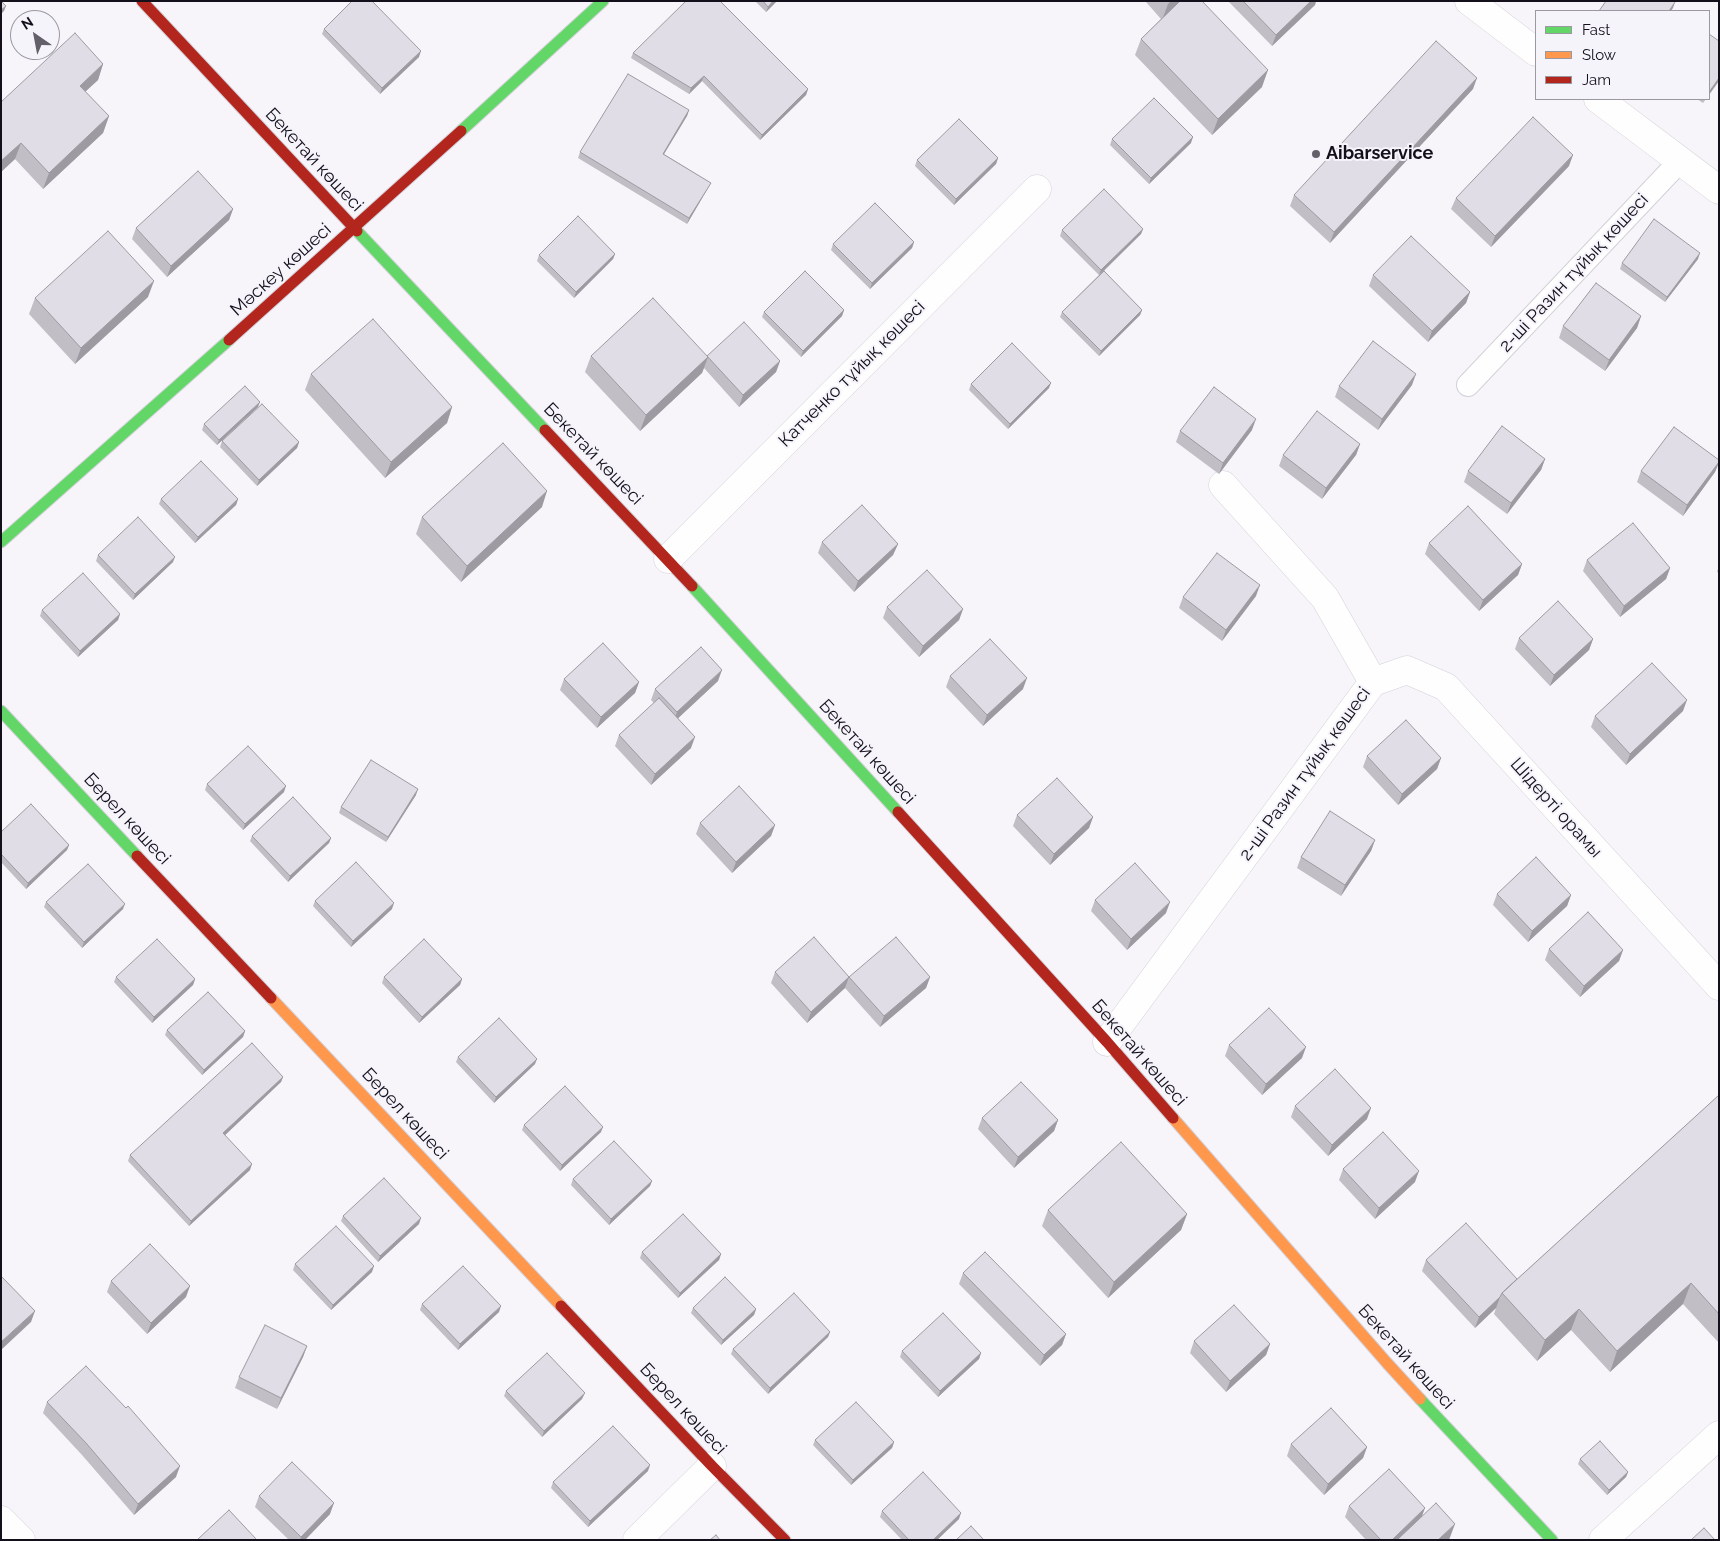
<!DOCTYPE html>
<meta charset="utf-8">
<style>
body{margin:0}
#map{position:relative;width:1720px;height:1541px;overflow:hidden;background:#f7f5fa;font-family:Raleway,sans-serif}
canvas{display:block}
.frame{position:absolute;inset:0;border:2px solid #130f1b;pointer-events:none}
.legend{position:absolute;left:1535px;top:10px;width:175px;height:90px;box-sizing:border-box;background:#f6f4fb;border:1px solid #9b98a1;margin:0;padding:6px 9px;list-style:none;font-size:15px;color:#130f1b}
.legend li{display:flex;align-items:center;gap:10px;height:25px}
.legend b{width:25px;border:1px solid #9b98a1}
.north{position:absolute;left:10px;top:10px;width:50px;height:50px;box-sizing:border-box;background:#f6f4fb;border:1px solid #9b98a1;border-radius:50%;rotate:327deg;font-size:14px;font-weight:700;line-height:20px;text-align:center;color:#130f1b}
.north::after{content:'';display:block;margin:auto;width:18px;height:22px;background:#636069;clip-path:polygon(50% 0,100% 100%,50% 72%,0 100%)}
</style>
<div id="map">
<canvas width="1720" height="1541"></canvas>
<div class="frame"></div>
<ul class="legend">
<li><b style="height:6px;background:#63d668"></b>Fast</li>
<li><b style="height:6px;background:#ff974d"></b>Slow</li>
<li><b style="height:6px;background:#b3261e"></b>Jam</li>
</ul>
<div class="north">N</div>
</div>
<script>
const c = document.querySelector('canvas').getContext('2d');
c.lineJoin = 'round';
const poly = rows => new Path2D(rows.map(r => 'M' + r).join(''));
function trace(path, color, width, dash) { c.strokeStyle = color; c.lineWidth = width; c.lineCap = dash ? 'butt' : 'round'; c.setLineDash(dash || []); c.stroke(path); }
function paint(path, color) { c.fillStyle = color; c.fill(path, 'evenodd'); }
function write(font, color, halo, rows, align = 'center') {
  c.font = font + ' Raleway,sans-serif'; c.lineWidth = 4; c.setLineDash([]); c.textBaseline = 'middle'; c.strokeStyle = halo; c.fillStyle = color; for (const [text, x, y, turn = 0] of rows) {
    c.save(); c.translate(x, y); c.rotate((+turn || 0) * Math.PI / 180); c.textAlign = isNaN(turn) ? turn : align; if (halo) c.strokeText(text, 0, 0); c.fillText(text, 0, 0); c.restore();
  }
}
const lane = poly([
 [1468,385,1680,161]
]);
const street = poly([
 [1469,1,1536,52],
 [1598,99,1719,190],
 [668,559,1037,189],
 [1373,682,1407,670,1446,687,1719,986],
 [1107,1042,1373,682,1325,598,1223,485],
 [1,1520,21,1540],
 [637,1540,712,1466],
 [1603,1540,1719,1435]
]);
const fast = poly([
 [461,131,603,1],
 [357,231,545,430],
 [1,542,229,340],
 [692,586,898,812],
 [1,711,137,856],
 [1420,1399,1552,1540]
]);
const slow = poly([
 [271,998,561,1306],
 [1173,1118,1387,1363,1420,1399]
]);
const jam = poly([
 [142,1,357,231],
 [229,340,461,131],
 [545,430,692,586],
 [898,812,1107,1042,1173,1118],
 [137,856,271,998],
 [561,1306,712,1466,785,1540]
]);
trace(lane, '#d3d1d9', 24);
trace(street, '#d3d1d9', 29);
trace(fast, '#d3d1d9', 13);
trace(slow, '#d3d1d9', 13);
trace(jam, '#d3d1d9', 13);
trace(lane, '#fefefe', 22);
trace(street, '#fefefe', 28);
trace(fast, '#63d668', 11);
trace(slow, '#ff974d', 11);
trace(jam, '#b3261e', 11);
paint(poly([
 [755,1,777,1,766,12],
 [1146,1,1202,1,1262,87,1212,135,1135,55,1141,39,1161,19,1146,2],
 [1228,1,1316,1,1315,5,1272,46],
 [324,29,419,57,380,94,322,34],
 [633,53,808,89,806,95,760,140,702,81,689,94,631,58],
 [103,64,98,80,85,92,109,116,103,133,43,189,15,159,1,172,1,102],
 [1473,89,1330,243,1290,206,1294,195],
 [1697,99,1706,99,1703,103],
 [689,110,687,116,664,154,711,183,708,188,687,224,578,158,580,152],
 [1112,139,1191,143,1149,184,1110,145],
 [998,158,996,164,954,205,915,166,917,160],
 [1569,166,1491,247,1451,209,1456,198],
 [233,209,229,220,167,277,132,239,136,228],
 [1143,229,1141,234,1104,271,1142,310,1140,315,1099,356,1060,317,1062,312,1099,275,1060,236,1062,230],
 [914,242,912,248,870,289,831,250,833,244],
 [615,254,613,259,574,298,537,261,539,255],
 [1698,259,1665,302,1620,269,1622,263],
 [1373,275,1470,292,1466,303,1428,342,1369,286],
 [148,297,75,364,29,314,35,298],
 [844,310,842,316,801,357,762,317,764,312],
 [1641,316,1637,328,1605,371,1559,338,1563,326],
 [591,356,707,356,780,361,776,372,739,407,704,368,702,373,640,431,585,372],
 [311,374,452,407,447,423,385,478,305,390],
 [971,384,1049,388,1008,429,969,390],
 [1412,385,1378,430,1335,397,1339,386],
 [258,407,217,445,202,430,204,424],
 [1252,430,1219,474,1176,442,1180,431],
 [222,441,299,442,297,448,257,486,220,447],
 [1360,444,1356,455,1322,499,1279,466,1283,455],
 [1545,459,1541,470,1507,514,1464,482,1468,471],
 [1719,460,1719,463,1715,472,1683,516,1637,482,1641,471],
 [161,499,238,499,236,505,195,543,159,504],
 [542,507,461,582,416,534,422,517],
 [822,542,898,544,893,555,854,592,818,553],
 [1429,543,1522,564,1518,575,1479,611,1425,554],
 [98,555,173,562,133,600,96,561],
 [1587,560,1670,568,1666,579,1620,617,1583,571],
 [1719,566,1719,573,1717,572],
 [1256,596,1222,641,1179,608,1183,597],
 [887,607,963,609,959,620,919,657,883,618],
 [42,610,120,614,118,620,78,657,40,616],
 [1519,638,1593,639,1589,650,1550,686,1515,649],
 [950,676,1023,689,983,726,946,687],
 [564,679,639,682,635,693,597,728,560,690],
 [718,681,678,718,691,748,651,785,615,746,619,735,654,703,651,700,655,689],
 [1683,711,1626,765,1591,727,1595,716],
 [1367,756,1441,758,1437,769,1398,805,1363,767],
 [207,784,284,792,243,830,205,790],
 [416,795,386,842,339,813,341,807],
 [1017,815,1093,817,1089,828,1050,865,1013,826],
 [700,823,775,825,771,836,732,873,696,834],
 [1,832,69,845,67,850,26,889,1,862],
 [252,836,331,838,329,843,288,882,250,841],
 [1375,840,1371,851,1341,896,1297,868,1301,857],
 [1497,894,1571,895,1567,906,1528,942,1493,905],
 [1095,900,1166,913,1127,950,1091,911],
 [315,901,392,909,351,947,313,906],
 [46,902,123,909,82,948,44,907],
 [1549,949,1623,950,1619,961,1580,997,1545,960],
 [775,972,849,977,930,977,926,988,880,1027,845,988,807,1023,771,983],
 [116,977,195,979,193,985,152,1023,114,982],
 [384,977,462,979,460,985,419,1023,382,983],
 [167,1030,245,1031,243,1037,202,1075,165,1035],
 [1229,1045,1302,1058,1262,1095,1225,1056],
 [458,1057,535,1064,494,1103,456,1062],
 [283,1077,281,1082,225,1135,250,1170,189,1226,128,1161,130,1155],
 [1719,1095,1719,1343,1683,1304,1610,1372,1571,1330,1537,1361,1494,1314,1496,1308,1475,1328,1422,1271,1426,1260,1517,1279],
 [1295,1106,1367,1119,1328,1156,1291,1117],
 [982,1118,1058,1120,1054,1131,1014,1168,978,1129],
 [524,1125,601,1132,560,1171,522,1130],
 [1343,1169,1415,1182,1375,1219,1339,1180],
 [573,1179,652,1181,650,1186,609,1225,571,1185],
 [1048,1210,1187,1214,1181,1230,1108,1298,1042,1226],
 [343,1216,419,1224,378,1262,341,1221],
 [642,1252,721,1254,719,1260,678,1298,640,1258],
 [295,1264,372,1272,331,1310,293,1270],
 [963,1273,1066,1334,1062,1345,1040,1366,959,1284],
 [111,1281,186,1297,147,1334,107,1292],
 [422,1304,499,1312,458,1350,420,1310],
 [693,1308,756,1309,754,1315,721,1345,691,1313],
 [830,1332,828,1337,768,1394,731,1354,733,1349],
 [1194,1341,1270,1344,1266,1355,1226,1392,1190,1353],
 [307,1346,303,1357,277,1409,235,1388,239,1377],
 [902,1351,981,1353,979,1359,938,1397,900,1357],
 [506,1391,582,1399,542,1437,504,1396],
 [47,1402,176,1477,134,1515,82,1455,43,1413],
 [815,1440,894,1442,892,1448,851,1485,813,1445],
 [1291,1444,1367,1447,1363,1458,1324,1495,1287,1456],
 [1580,1459,1628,1472,1626,1477,1607,1495,1578,1464],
 [648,1471,588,1527,551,1488,553,1482],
 [259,1496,330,1514,305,1540,289,1540,255,1507],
 [1349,1506,1423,1516,1449,1540,1366,1540,1345,1517],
 [882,1511,959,1519,937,1540,902,1540,880,1517]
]), '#c1bec6');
paint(poly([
 [773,1,777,1,766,12,768,7],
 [1171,1,1182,1,1162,20,1168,4],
 [1311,1,1316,1,1315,5,1272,46,1276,35],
 [1675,2,1673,8,1671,11,1669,11],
 [6,6,4,11,1,14,1,10],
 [421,51,419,57,380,94,382,88],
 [103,64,98,80,74,102,80,86],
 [1268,70,1262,87,1212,135,1218,119],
 [704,76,702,81,689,94,691,88],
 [1477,78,1473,89,1330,243,1334,232],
 [1719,78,1719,81,1709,95,1709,92],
 [808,89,806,95,760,140,762,135],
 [689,110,687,116,661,159,663,154],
 [109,116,103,133,43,189,49,173],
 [1193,137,1191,143,1149,184,1151,178],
 [21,143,15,159,1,172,1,161],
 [1573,155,1569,166,1491,247,1495,236],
 [998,158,996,164,954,205,956,199],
 [711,183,708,188,687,224,689,218],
 [233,209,229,220,167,277,171,266],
 [1143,229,1141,234,1099,275,1101,270],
 [914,242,912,248,870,289,872,283],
 [1700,253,1698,259,1665,302,1667,297],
 [615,254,613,259,574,298,576,292],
 [154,281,148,297,75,364,81,348],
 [1470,292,1466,303,1428,342,1432,331],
 [844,310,842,316,801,357,803,351],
 [1142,310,1140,315,1099,356,1101,351],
 [1641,316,1637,328,1605,371,1609,360],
 [708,357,702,373,640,431,646,415],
 [780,361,776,372,739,407,743,395],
 [1416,374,1412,385,1378,430,1382,419],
 [1051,383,1049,388,1008,429,1010,424],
 [260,402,258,407,217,445,219,440],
 [452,407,447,423,385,478,391,462],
 [1256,419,1252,430,1219,474,1223,463],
 [299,442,297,448,257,486,259,480],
 [1360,444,1356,455,1322,499,1326,488],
 [1545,459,1541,470,1507,514,1511,503],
 [1719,462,1715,472,1683,516,1687,505],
 [547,491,542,507,461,582,467,566],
 [238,499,236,505,195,543,198,537],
 [898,544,893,555,854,592,858,581],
 [175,557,173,562,133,600,135,594],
 [1522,564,1518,575,1479,611,1483,600],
 [1670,568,1666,579,1620,617,1624,606],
 [1260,585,1256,596,1222,641,1226,630],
 [963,609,959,620,919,657,923,646],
 [120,614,118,620,78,657,80,651],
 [1593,639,1589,650,1550,686,1554,675],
 [722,670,718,681,673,723,677,712],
 [1027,678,1023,689,983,726,987,715],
 [639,682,635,693,597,728,601,717],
 [1687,700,1683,711,1626,765,1630,754],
 [695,737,691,748,651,785,655,774],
 [1441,758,1437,769,1398,805,1402,794],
 [286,786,284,792,243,830,245,824],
 [418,789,416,795,386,842,388,837],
 [1093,817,1089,828,1050,865,1054,854],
 [775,825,771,836,732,873,736,862],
 [331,838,329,843,288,882,290,876],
 [1375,840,1371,851,1341,896,1345,885],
 [69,845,67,850,26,889,28,883],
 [1571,895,1567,906,1528,942,1532,931],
 [1170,902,1166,913,1127,950,1131,939],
 [394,903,392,909,351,947,353,941],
 [125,904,123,909,82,948,84,942],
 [1623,950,1619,961,1580,997,1584,986],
 [849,977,845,988,807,1023,811,1012],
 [930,977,926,988,880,1027,884,1016],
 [195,979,193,985,152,1023,154,1017],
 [462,979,460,985,419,1023,422,1017],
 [245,1031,243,1037,202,1075,204,1070],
 [1306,1047,1302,1058,1262,1095,1266,1084],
 [537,1059,535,1064,494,1103,496,1097],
 [283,1077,281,1082,221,1139,223,1133],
 [1371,1108,1367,1119,1328,1156,1332,1145],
 [1058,1120,1054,1131,1014,1168,1018,1157],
 [603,1127,601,1132,560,1171,562,1165],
 [252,1164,250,1170,189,1226,191,1221],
 [1419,1171,1415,1182,1375,1219,1379,1208],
 [652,1181,650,1186,609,1225,611,1219],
 [1187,1214,1181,1230,1108,1298,1114,1282],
 [421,1218,419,1224,378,1262,380,1256],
 [721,1254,719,1260,678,1298,680,1293],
 [374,1266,372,1272,331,1310,333,1305],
 [1691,1283,1683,1304,1610,1372,1617,1351],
 [190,1286,186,1297,147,1334,151,1323],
 [1500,1297,1496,1308,1475,1328,1479,1317],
 [501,1306,499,1312,458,1350,460,1344],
 [756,1309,754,1315,721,1345,723,1340],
 [1579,1309,1571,1330,1537,1361,1545,1340],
 [35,1311,31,1322,1,1350,1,1342],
 [830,1332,828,1337,768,1394,770,1388],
 [1066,1334,1062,1345,1040,1366,1044,1355],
 [1270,1344,1266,1355,1226,1392,1230,1381],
 [307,1346,303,1357,277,1409,281,1398],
 [981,1353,979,1359,938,1397,940,1391],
 [585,1393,582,1399,542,1437,544,1431],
 [894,1442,892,1448,851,1485,853,1480],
 [1367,1447,1363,1458,1324,1495,1328,1484],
 [650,1465,648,1471,588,1527,590,1521],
 [180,1466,176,1477,134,1515,138,1504],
 [1628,1472,1626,1477,1607,1495,1609,1490],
 [334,1503,330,1514,305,1540,300,1540,301,1537],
 [1425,1508,1421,1519,1399,1540,1392,1540],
 [961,1513,959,1519,937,1540,933,1540],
 [1455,1524,1449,1540,1438,1540]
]), '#9d9ba1');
const building = poly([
 [1,1,6,6,1,10,1,1],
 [352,1,372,1,421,51,382,88,324,29,352,1],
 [686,1,720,1,808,89,762,135,704,76,691,88,633,53,686,1],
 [763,1,773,1,768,7,763,1],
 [1180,1,1202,1,1268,70,1218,119,1141,39,1180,1],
 [1243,1,1311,1,1276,35,1243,1],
 [1606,1,1674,1,1675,2,1669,11,1599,11,1606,1],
 [75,33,103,64,80,86,109,116,49,173,21,143,1,161,1,102,75,33],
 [1709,34,1719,41,1719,78,1709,92,1709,34],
 [1436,41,1477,78,1334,232,1294,195,1436,41],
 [628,74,689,110,663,154,711,183,689,218,580,152,628,74],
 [1154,98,1193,137,1151,178,1112,139,1154,98],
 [1533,117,1573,155,1495,236,1456,198,1533,117],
 [959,119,998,158,956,199,917,160,959,119],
 [198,171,233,209,171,266,136,228,198,171],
 [1104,189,1143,229,1101,270,1062,230,1104,189],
 [875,203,914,242,872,283,833,244,875,203],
 [578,216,615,254,576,292,539,255,578,216],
 [1654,219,1700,253,1667,297,1622,263,1654,219],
 [108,231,154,281,81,348,35,298,108,231],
 [1411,236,1470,292,1432,331,1373,275,1411,236],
 [805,271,844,310,803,351,764,312,805,271],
 [1104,271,1142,310,1101,351,1062,312,1104,271],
 [1596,283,1641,316,1609,360,1563,326,1596,283],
 [653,298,708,357,646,415,591,356,653,298],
 [373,319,452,407,391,462,311,374,373,319],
 [744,322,780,361,743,395,707,356,744,322],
 [1373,341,1416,374,1382,419,1339,386,1373,341],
 [1012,343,1051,383,1010,424,971,384,1012,343],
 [245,386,260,402,219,440,204,424,245,386],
 [1214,387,1256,419,1223,463,1180,431,1214,387],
 [262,404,299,442,259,480,222,441,262,404],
 [1317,411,1360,444,1326,488,1283,455,1317,411],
 [1502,426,1545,459,1511,503,1468,471,1502,426],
 [1674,427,1719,460,1719,462,1687,505,1641,471,1674,427],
 [503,443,547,491,467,566,422,517,503,443],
 [201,461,238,499,198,537,161,499,201,461],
 [862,505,898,544,858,581,822,542,862,505],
 [1468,506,1522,564,1483,600,1429,543,1468,506],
 [138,517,175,557,135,594,98,555,138,517],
 [1633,523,1670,568,1624,606,1587,560,1633,523],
 [1217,553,1260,585,1226,630,1183,597,1217,553],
 [927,570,963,609,923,646,887,607,927,570],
 [83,573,120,614,80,651,42,610,83,573],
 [1558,601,1593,639,1554,675,1519,638,1558,601],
 [990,639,1027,678,987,715,950,676,990,639],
 [603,643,639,682,601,717,564,679,603,643],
 [701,647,722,670,677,712,655,689,701,647],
 [1652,663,1687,700,1630,754,1595,716,1652,663],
 [659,698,695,737,655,774,619,735,659,698],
 [1406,720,1441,758,1402,794,1367,756,1406,720],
 [248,746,286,786,245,824,207,784,248,746],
 [371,760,418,789,388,837,341,807,371,760],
 [1057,778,1093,817,1054,854,1017,815,1057,778],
 [739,786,775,825,736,862,700,823,739,786],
 [293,797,331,838,290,876,252,836,293,797],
 [31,804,69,845,28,883,1,854,1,832,31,804],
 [1330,811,1375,840,1345,885,1301,857,1330,811],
 [1536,857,1571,895,1532,931,1497,894,1536,857],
 [356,862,394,903,353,941,315,901,356,862],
 [1135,863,1170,902,1131,939,1095,900,1135,863],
 [88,864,125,904,84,942,46,902,88,864],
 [1588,912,1623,950,1584,986,1549,949,1588,912],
 [814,937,849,977,811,1012,775,972,814,937],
 [896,937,930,977,884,1016,849,977,896,937],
 [157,939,195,979,154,1017,116,977,157,939],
 [424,939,462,979,422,1017,384,977,424,939],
 [208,992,245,1031,204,1070,167,1030,208,992],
 [1269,1008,1306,1047,1266,1084,1229,1045,1269,1008],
 [499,1018,537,1059,496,1097,458,1057,499,1018],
 [252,1043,283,1077,223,1133,252,1164,191,1221,130,1155,252,1043],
 [1335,1069,1371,1108,1332,1145,1295,1106,1335,1069],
 [1021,1082,1058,1120,1018,1157,982,1118,1021,1082],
 [565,1086,603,1127,562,1165,524,1125,565,1086],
 [1719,1095,1719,1314,1691,1283,1617,1351,1579,1309,1545,1340,1502,1293,1719,1095],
 [1383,1132,1419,1171,1379,1208,1343,1169,1383,1132],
 [614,1141,652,1181,611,1219,573,1179,614,1141],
 [1121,1142,1187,1214,1114,1282,1048,1210,1121,1142],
 [384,1178,421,1218,380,1256,343,1216,384,1178],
 [683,1214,721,1254,680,1293,642,1252,683,1214],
 [1466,1223,1517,1279,1502,1293,1500,1297,1479,1317,1426,1260,1466,1223],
 [336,1226,374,1266,333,1305,295,1264,336,1226],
 [150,1244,190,1286,151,1323,111,1281,150,1244],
 [985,1252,1066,1334,1044,1355,963,1273,985,1252],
 [463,1266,501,1306,460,1344,422,1304,463,1266],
 [1,1276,35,1311,1,1342,1,1276],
 [725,1277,756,1309,723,1340,693,1308,725,1277],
 [794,1293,830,1332,770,1388,733,1349,794,1293],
 [1234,1305,1270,1344,1230,1381,1194,1341,1234,1305],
 [943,1313,981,1353,940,1391,902,1351,943,1313],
 [265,1325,307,1346,281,1398,239,1377,265,1325],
 [547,1353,585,1393,544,1431,506,1391,547,1353],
 [86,1366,126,1408,128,1406,180,1466,138,1504,86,1443,47,1402,86,1366],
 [856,1402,894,1442,853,1480,815,1440,856,1402],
 [1331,1408,1367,1447,1328,1484,1291,1444,1331,1408],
 [613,1426,650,1465,590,1521,553,1482,613,1426],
 [1600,1441,1628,1472,1609,1490,1580,1459,1600,1441],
 [292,1462,334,1503,301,1537,259,1496,292,1462],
 [1389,1469,1425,1508,1392,1540,1381,1540,1349,1506,1389,1469],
 [923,1472,961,1513,933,1540,909,1540,882,1511,923,1472],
 [1436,1503,1455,1524,1438,1540,1397,1540,1436,1503],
 [229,1510,257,1540,197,1540,229,1510],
 [971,1526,984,1540,956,1540,971,1526],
 [1704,1528,1715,1540,1691,1540,1704,1528],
 [716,1535,720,1540,710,1540,716,1535]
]);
paint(building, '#e0dde6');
trace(building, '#9d9ba1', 1);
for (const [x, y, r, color] of [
 [1316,154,5,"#636069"]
]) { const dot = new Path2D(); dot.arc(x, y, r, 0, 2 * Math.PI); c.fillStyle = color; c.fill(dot); trace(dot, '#f6f4fb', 2); }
write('bold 18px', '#130f1b', '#f6f4fb', [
 ["Aibarservice",1326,154]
], 'left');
write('18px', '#130f1b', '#f6f4fb', [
 ["Бекетай көшесі",314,160,47],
 ["Мәскеу көшесі",281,270,-42],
 ["2-ші Разин тұйық көшесі",1574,273,-47],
 ["Катченко тұйық көшесі",852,374,-45],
 ["Бекетай көшесі",593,454,46],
 ["Бекетай көшесі",867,752,48],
 ["2-ші Разин тұйық көшесі",1305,774,-54],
 ["Шідерті орамы",1556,808,48],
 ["Берел көшесі",127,819,47],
 ["Бекетай көшесі",1139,1053,49],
 ["Берел көшесі",405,1114,47],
 ["Бекетай көшесі",1406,1357,48],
 ["Берел көшесі",683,1409,47]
]);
</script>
